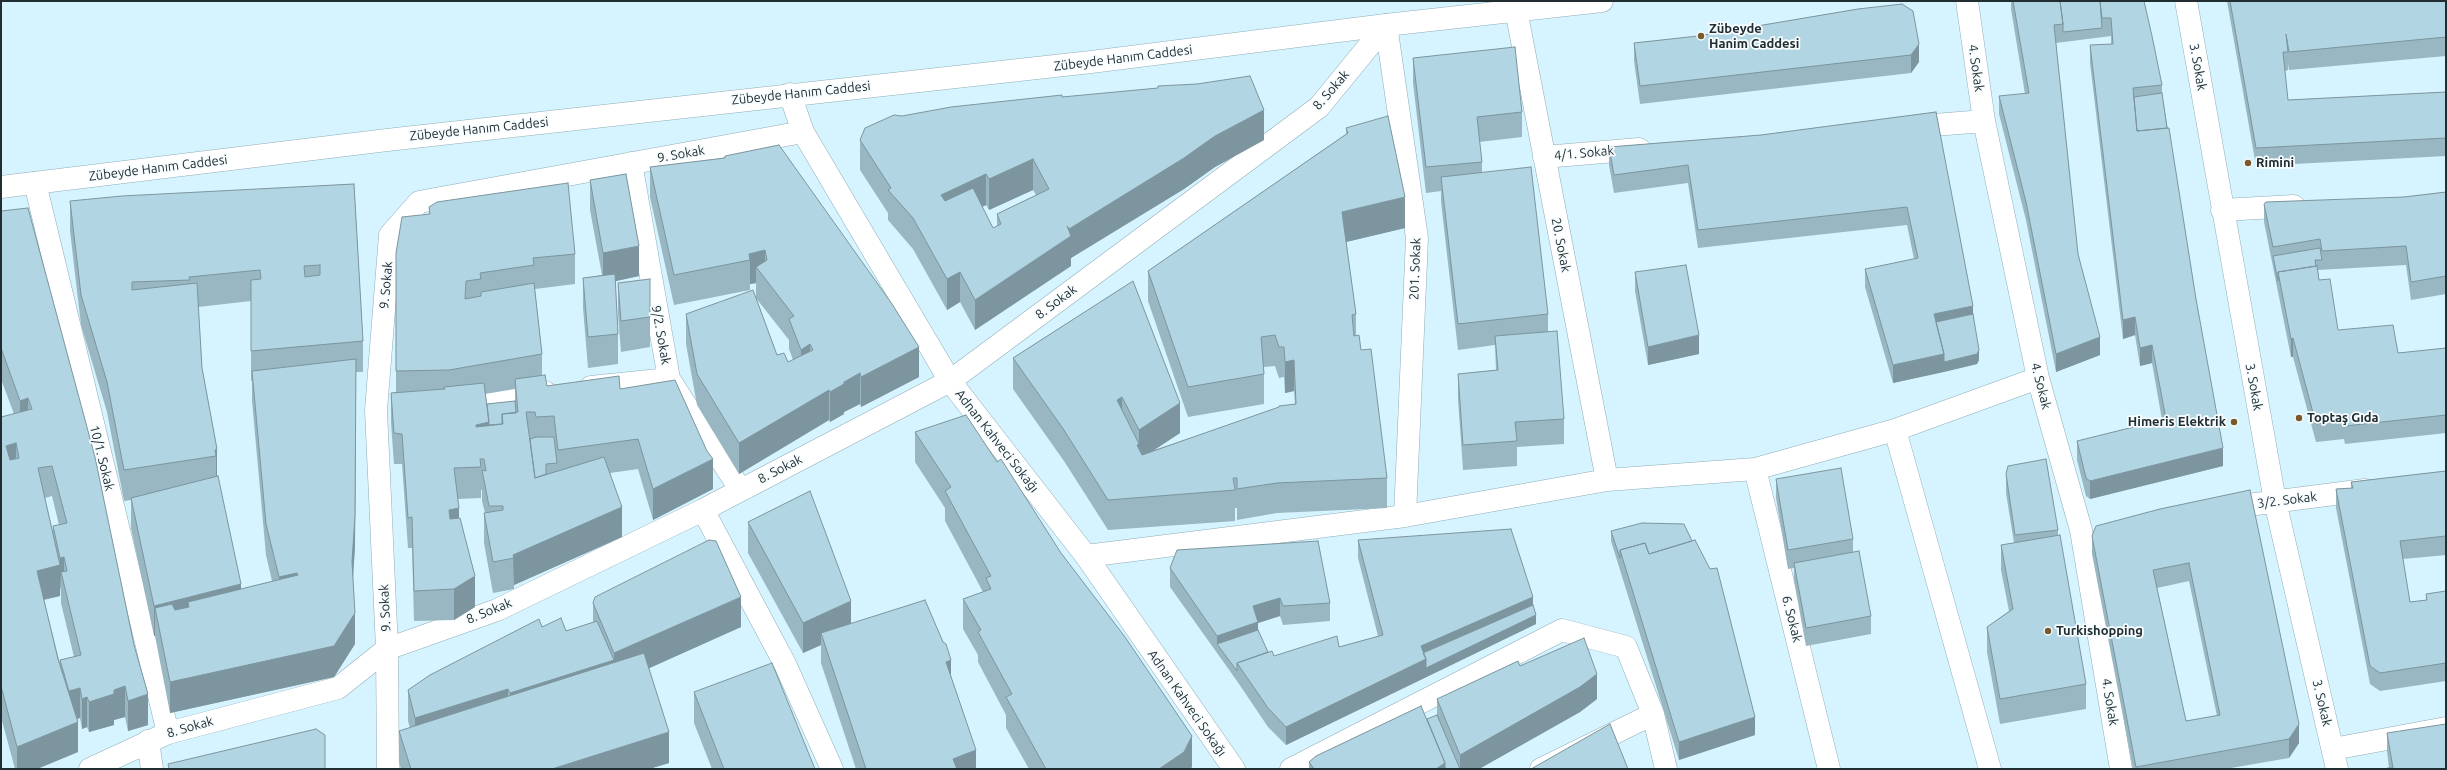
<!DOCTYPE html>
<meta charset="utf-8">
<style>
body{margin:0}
#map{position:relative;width:2447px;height:770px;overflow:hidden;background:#d6f4ff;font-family:Ubuntu,sans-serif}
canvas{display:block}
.frame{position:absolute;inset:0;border:2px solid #212d31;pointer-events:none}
</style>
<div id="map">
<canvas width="2447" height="770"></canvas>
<div class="frame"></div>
</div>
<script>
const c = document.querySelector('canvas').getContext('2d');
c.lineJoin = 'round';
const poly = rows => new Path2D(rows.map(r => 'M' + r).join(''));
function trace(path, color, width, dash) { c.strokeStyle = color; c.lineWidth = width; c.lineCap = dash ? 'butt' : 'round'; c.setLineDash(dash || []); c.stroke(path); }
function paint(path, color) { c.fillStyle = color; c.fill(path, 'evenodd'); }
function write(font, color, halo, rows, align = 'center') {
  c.font = font + ' Ubuntu,sans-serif'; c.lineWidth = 3.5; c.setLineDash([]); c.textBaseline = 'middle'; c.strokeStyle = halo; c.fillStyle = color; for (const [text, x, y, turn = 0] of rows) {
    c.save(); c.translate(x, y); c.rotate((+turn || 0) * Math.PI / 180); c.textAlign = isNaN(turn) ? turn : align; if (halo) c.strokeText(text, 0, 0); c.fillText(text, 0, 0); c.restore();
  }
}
const street = poly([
 [1967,1,1984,121,2038,378,2081,530,2121,769],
 [2186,1,2275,501,2337,769],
 [1516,10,1607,480],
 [1386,25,1417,238,1405,516],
 [790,94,803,132,950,381,1086,556,1234,769],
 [1909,127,1984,121],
 [1544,157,1639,149],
 [631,163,669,379,740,489],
 [35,183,168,733],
 [2222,210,2294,206],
 [591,387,669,379],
 [455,402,545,392],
 [1895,430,1990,769],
 [1755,469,1829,769],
 [2225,508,2365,490],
 [703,510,785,664,832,769],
 [1086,556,1405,516,1607,480,1755,469,1895,430,2038,378],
 [148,741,152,769],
 [2333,749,2446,728],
 [90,769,168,733,338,688,387,649,497,610,703,510,950,381,1319,107,1386,25],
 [388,769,387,649,376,410,390,235,419,202,803,132],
 [1291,769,1562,630,1626,647,1653,714,1666,769],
 [1541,769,1653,714]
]);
const secondary = poly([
 [1,187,387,140,1091,62,1386,25,1602,1]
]);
trace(street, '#90adb7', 23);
trace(secondary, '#90adb7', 23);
trace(street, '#fff', 22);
trace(secondary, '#fff', 22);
paint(poly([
 [2011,1,2144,1,2162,85,2162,93,2223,466,2090,499,2086,496,2077,460,2077,441,2162,420,2152,363,2140,366,2135,335,2123,339,2090,63,2090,45,2111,44,2111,36,2056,43,2078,254,2100,355,2056,372,2026,220,1999,114,1999,96,2025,94,2011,9],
 [2227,1,2446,1,2446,56,2289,70,2288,64,2288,70,2285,71,2288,100,2446,92,2446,156,2256,166],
 [1858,9,1919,62,1911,73,1640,104,1634,61,1634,43,1698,36],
 [1413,58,1522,112,1522,137,1479,142,1482,162,1482,172,1548,314,1548,332,1564,419,1564,444,1517,447,1517,466,1463,470,1458,399,1458,374,1496,370,1495,345,1458,350,1441,202,1441,191,1426,193,1413,83],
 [1062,97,1264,140,1215,167,1184,189,1071,258,1071,266,975,330,960,302,947,310,913,249,888,220,888,213,860,170,860,140,902,116],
 [1033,190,1036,195,997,214,997,226,993,228,982,207,986,205,989,210],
 [1936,112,1973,314,1979,360,1977,364,1893,383,1865,287,1865,269,1914,259,1907,225,1698,248,1688,183,1614,193,1609,165,1609,147,1761,135],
 [1346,128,1405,228,1346,242,1356,314,1356,336,1361,350,1387,478,1387,508,1277,513,1237,520,1237,508,1235,508,1235,521,1108,530,1064,461,1013,389,1013,358,1133,281,1180,433,1154,450,1295,404,1294,391,1285,393,1284,377,1279,378,1275,366,1264,367,1264,404,1188,417,1148,301,1148,271,1346,134],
 [725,158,919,377,861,407,860,404,844,412,844,414,830,422,829,420,739,474,697,405,686,344,686,314,756,296,756,283,750,284,750,290,674,305,650,197,650,167],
 [756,298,789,340,789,349,793,360,788,362,777,355],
 [590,180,639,276,615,281,618,334,618,364,588,368,583,308,583,278,602,275,590,210],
 [354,184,363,341,363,372,356,372,355,546,353,578,355,644,334,677,170,713,155,636,154,636,131,528,131,500,124,501,107,412,81,325,70,231,70,201],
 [251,301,251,381,252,381,252,401,266,555,272,581,241,589,217,476,217,449,202,368,198,307],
 [2446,192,2446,294,2411,300,2406,265,2318,270,2319,280,2338,330,2398,353,2446,348,2446,433,2345,444,2344,439,2316,442,2293,357,2291,357,2264,222,2264,204,2404,197],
 [429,207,575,254,575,284,535,289,542,354,542,375,547,386,620,389,713,489,653,520,638,469,610,473,622,537,514,585,514,589,493,593,484,543,484,513,485,513,482,501,482,490,481,490,481,498,458,499,459,518,475,607,454,620,414,621,412,548,408,548,402,464,394,464,391,423,391,393,396,392,396,253,429,215],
 [515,389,515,401,487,404,485,394],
 [1,211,148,725,128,731,125,717,114,720,114,725,89,732,87,727,82,729,80,718,77,719,78,752,37,769,15,769,1,717,1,417,14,414,1,379],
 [52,496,59,525,53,526,53,532,45,498],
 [60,588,61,588,61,603,74,657,60,660,60,664,44,600,60,596],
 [1635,272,1699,354,1648,365,1635,291],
 [650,279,650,347,621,352,618,313,618,283],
 [915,432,1192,766,1191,769,1029,769,1006,728,1006,715,978,662,978,655,963,629,963,599,983,592,945,521,945,508,915,462],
 [2446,471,2446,555,2403,559,2410,602,2426,600,2426,594,2446,591,2446,681,2380,691,2370,684,2336,508,2336,489,2351,488,2351,482],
 [2006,474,2058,530,2058,535,2086,684,2086,709,2000,724,1987,652,1987,627,2009,611,2001,570,2001,545,2014,543,2006,493],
 [1776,479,1853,539,1853,552,1871,616,1871,634,1806,646,1794,581,1794,568,1788,569,1776,498],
 [2160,509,2299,743,2289,758,2225,769,2133,769,2092,554,2092,536],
 [2189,581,2217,716,2186,721,2157,588],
 [748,522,851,623,951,676,976,769,856,769,821,663,821,645,803,653,748,553],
 [1611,531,1692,541,1710,569,1755,735,1679,760,1611,541],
 [1358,540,1533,605,1536,624,1286,745,1268,727,1237,681,1170,587,1170,568,1330,603,1330,621,1283,625,1280,616,1258,623,1258,630,1268,652,1274,656,1339,647,1378,636,1358,558],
 [593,603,741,627,649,668,669,763,649,769,401,769,399,762,399,731,410,728,408,721,408,690,542,627,566,631,593,622],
 [1520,666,1597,699,1580,712,1479,769,1309,769,1309,762,1427,719,1437,715,1437,699],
 [694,692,815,769,712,769,694,723],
 [2387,733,2446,769,2389,768,2387,751]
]), '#98b7c2');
paint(poly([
 [1919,44,1919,62,1911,73,1911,55],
 [1264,110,1264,140,1215,167,1184,189,1071,258,1071,266,975,330,975,300,1069,237,1069,229,1215,136],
 [1033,159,1033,190,989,210,989,179],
 [986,174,986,205,941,225,941,195],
 [1405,197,1405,228,1342,243,1342,212],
 [639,246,639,276,603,284,603,253],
 [765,250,765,278,756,267,756,283,750,284,750,260,749,254],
 [960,272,960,302,947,310,947,279],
 [1973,306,1973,324,1936,332,1934,314],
 [2135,317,2135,335,2123,339,2123,320],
 [1699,335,1699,354,1648,365,1648,347],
 [2100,337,2100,355,2056,372,2056,354],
 [2293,338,2293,357,2291,357,2291,339],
 [810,344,810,375,801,380,801,350],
 [2152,345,2152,363,2140,366,2140,348],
 [919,347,919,377,861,407,861,377],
 [1979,350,1979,360,1977,364,1944,372,1944,362],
 [1944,354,1944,372,1893,383,1893,365],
 [1294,360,1294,391,1285,393,1285,362],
 [860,373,860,404,844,412,844,414,830,422,830,392,844,382],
 [356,389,355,546,352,592,352,562],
 [829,390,829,420,739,474,739,443],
 [1122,397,1122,428,1117,400],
 [28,398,28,428,20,431,20,401],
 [1180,403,1180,433,1139,460,1137,445,1139,444,1139,430],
 [489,422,489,452,476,455,476,425],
 [16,443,16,473,6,476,6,446],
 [2223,448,2223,466,2090,499,2090,481],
 [217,449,217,479,216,480,216,456,215,450],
 [713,459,713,489,653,520,653,489],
 [622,507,622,537,514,585,513,555],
 [459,508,459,539,449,541,449,510],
 [64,557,64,586,61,572,60,596,37,601,37,571,60,565,60,558],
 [297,573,297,603,279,608,279,577],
 [475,576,475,607,454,620,454,589],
 [241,584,241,614,189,607,188,602,188,628,155,608,155,636,154,636,154,606],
 [741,597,741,627,614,684,510,723,510,693,614,660,614,653],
 [1533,597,1533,615,1536,615,1536,624,1286,745,1286,727,1421,646],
 [1280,598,1280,616,1258,623,1258,640,1217,644,1217,636,1253,606],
 [851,601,851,631,821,633,821,645,803,653,803,623],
 [355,613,355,644,334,677,170,713,170,682],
 [951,660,951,691,946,662],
 [1597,674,1597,699,1580,712,1479,769,1460,769,1460,755],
 [125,686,125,717,114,720,114,725,89,732,89,702,114,690],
 [80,688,80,718,69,721,69,691],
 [508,689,508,719,415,749,415,718],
 [148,694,148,725,128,731,128,701],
 [87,697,87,727,82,729,82,699],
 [1755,717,1755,735,1679,760,1679,742],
 [78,722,78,752,37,769,17,769,17,747],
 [2299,724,2299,743,2289,758,2289,739],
 [669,732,669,763,649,769,552,769],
 [1192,736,1192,766,1191,769,1159,769],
 [976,750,976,769,953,769,953,759],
 [1445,763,1445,769,1436,769]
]), '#7c959e');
const building = poly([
 [2013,1,2060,1,2063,24,2054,25,2078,254,2100,337,2056,354,2026,202,1999,96,2029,93,2013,1],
 [2060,1,2100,1,2102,28,2063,32,2063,24,2060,1],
 [2100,1,2144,1,2152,36,2162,85,2133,88,2137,131,2169,128,2196,299,2223,448,2090,481,2086,478,2077,441,2166,419,2152,345,2140,348,2135,317,2123,320,2090,45,2113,44,2111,18,2102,18,2100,1],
 [2230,1,2446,1,2446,37,2289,52,2286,34,2288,52,2283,52,2288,100,2446,92,2446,138,2256,148,2230,1],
 [1902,4,1913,11,1919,44,1911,55,1640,86,1634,43,1698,36,1858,9,1902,4],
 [1515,47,1522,112,1477,117,1482,162,1426,167,1413,58,1515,47],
 [1250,76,1264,110,1215,136,1184,158,1069,229,1067,226,1071,236,975,300,960,272,947,279,913,218,888,190,891,188,860,140,865,128,894,115,902,116,951,107,1062,95,1062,97,1158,88,1158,86,1197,84,1250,76],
 [1033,159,1049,189,997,214,1001,224,993,228,973,188,945,201,941,195,986,174,989,179,1033,159],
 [2162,93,2167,128,2137,131,2134,97,2162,93],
 [1936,112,1973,306,1934,314,1944,354,1893,365,1865,269,1918,258,1907,207,1698,230,1688,165,1614,175,1609,147,1761,135,1936,112],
 [1388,116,1405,197,1342,212,1356,314,1352,315,1354,336,1359,335,1361,350,1371,349,1387,478,1277,483,1237,489,1237,478,1233,478,1235,490,1108,500,1064,430,1013,358,1133,281,1180,403,1139,430,1122,397,1117,400,1139,444,1137,445,1142,455,1279,407,1279,406,1296,404,1294,360,1285,362,1284,347,1279,347,1275,335,1261,337,1264,374,1188,387,1148,271,1348,133,1346,128,1388,116],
 [779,145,892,304,919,347,861,377,860,373,844,382,844,384,830,392,829,390,739,443,697,374,686,314,753,290,777,355,784,353,788,362,813,350,810,344,801,350,789,319,794,316,756,267,767,260,765,250,749,254,750,260,674,275,650,167,725,158,725,156,779,145],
 [1531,167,1548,314,1458,324,1441,177,1531,167],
 [626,174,639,246,603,253,590,180,626,174],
 [568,183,575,254,533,258,534,265,480,273,481,279,466,281,465,299,481,296,481,292,534,283,542,354,449,370,396,371,396,253,402,217,430,214,429,207,437,202,568,183],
 [354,184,363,341,251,351,251,280,261,279,260,270,189,277,190,280,132,282,132,290,197,283,202,368,217,449,215,450,216,456,124,470,107,382,81,295,70,201,122,196,354,184],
 [320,265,320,275,305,277,304,266,320,265],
 [2446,192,2446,276,2411,282,2406,246,2322,251,2320,239,2273,247,2264,204,2266,202,2404,197,2446,192],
 [28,208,95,457,134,645,148,694,128,701,125,686,114,690,114,694,89,702,87,697,82,699,80,688,69,691,60,660,81,655,61,572,67,571,64,557,60,558,53,526,67,523,52,466,38,468,60,565,37,571,58,659,78,722,17,747,1,686,1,417,32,409,28,398,20,401,1,348,1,211,28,208],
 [16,443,19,458,10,460,6,446,16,443],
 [2320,248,2322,260,2315,260,2316,266,2278,272,2278,281,2273,256,2320,248],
 [1686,265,1699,335,1648,347,1635,272,1686,265],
 [2317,266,2319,280,2330,279,2338,330,2393,325,2398,353,2446,348,2446,415,2345,426,2344,420,2316,424,2293,338,2291,339,2278,272,2317,266],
 [615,274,618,334,588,337,583,278,615,274],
 [650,279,650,317,621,321,618,283,650,279],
 [1973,314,1979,350,1977,354,1944,362,1944,354,1936,322,1973,314],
 [1557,331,1564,419,1515,422,1517,441,1463,445,1458,374,1498,370,1495,336,1557,331],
 [356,359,355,515,352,562,355,613,334,646,170,682,155,608,172,604,175,610,189,607,188,602,298,575,297,573,279,577,266,524,252,371,356,359],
 [545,375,547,386,619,376,620,389,675,380,707,451,713,459,653,489,638,439,558,450,554,416,536,417,535,412,526,412,535,478,604,457,622,507,513,555,514,558,493,562,484,513,503,510,503,506,489,506,482,470,486,471,484,459,480,459,481,467,454,468,459,508,449,510,450,519,460,518,475,576,454,589,414,591,412,517,408,518,402,434,394,433,391,393,445,389,444,387,484,383,489,422,476,425,476,427,503,424,502,414,518,412,515,379,545,375],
 [515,401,516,413,502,414,502,424,489,425,487,404,515,401],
 [966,415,997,462,1001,459,1061,553,1125,637,1192,736,1184,752,1159,769,1046,769,1006,697,1012,694,978,632,981,630,963,599,991,589,986,578,991,576,945,491,951,487,915,432,966,415],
 [536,437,554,437,557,463,546,464,546,474,535,478,530,439,536,437],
 [2046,459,2058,530,2015,535,2006,474,2008,466,2046,459],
 [1841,468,1853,539,1788,550,1776,479,1841,468],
 [2446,471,2446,536,2400,541,2410,602,2427,600,2426,594,2446,591,2446,663,2380,673,2370,666,2336,489,2353,488,2351,482,2446,471],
 [218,476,241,584,154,606,131,498,218,476],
 [2250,490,2299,724,2289,739,2136,767,2092,536,2096,526,2160,509,2250,490],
 [2189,563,2220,715,2186,721,2153,570,2189,563],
 [810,491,851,601,803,623,748,522,810,491],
 [1642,523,1684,524,1692,541,1649,554,1645,543,1620,550,1620,558,1611,531,1642,523],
 [1511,529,1533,597,1421,646,1426,659,1286,727,1268,708,1237,663,1272,651,1274,656,1337,636,1339,647,1383,635,1358,540,1511,529],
 [2060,535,2086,684,2000,699,1987,627,2013,609,2001,545,2060,535],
 [709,540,716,541,741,597,614,653,593,603,595,597,709,540],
 [1695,540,1710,569,1717,568,1755,717,1679,742,1620,550,1645,543,1649,554,1695,540],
 [1318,541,1330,603,1283,606,1280,598,1253,606,1258,622,1217,636,1170,568,1177,550,1318,541],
 [1859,551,1871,616,1806,628,1794,563,1859,551],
 [925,600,943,642,946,644,951,660,946,662,976,750,953,759,957,769,866,769,821,633,925,600],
 [1533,605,1536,615,1426,668,1426,659,1423,653,1533,605],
 [561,618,566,631,597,621,614,660,510,693,508,689,415,718,408,690,430,675,539,619,542,627,561,618],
 [1258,630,1268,652,1237,663,1237,671,1217,644,1258,630],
 [1584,638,1597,674,1580,687,1460,755,1437,699,1518,661,1520,666,1584,638],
 [644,653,669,732,552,769,411,769,399,731,644,653],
 [772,663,815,769,724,769,694,692,772,663],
 [1421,706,1445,763,1436,769,1314,769,1309,762,1316,756,1421,706],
 [1437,715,1460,769,1445,769,1445,763,1427,719,1437,715],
 [1610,724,1628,769,1531,769,1610,724],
 [2446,724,2446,769,2387,769,2387,768,2393,768,2387,733,2446,724],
 [316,729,325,735,325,769,169,769,168,764,316,729]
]);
paint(building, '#b1d5e2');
trace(building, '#7c959e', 1);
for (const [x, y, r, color] of [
 [1701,36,4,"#795a2f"],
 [2248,163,4,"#795a2f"],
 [2299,418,4,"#795a2f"],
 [2234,422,4,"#795a2f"],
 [2048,631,4,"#795a2f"]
]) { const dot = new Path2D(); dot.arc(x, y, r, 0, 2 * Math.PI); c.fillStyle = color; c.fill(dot); trace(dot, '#f7fdff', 1.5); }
write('bold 13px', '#212d31', '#f7fdff', [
 ["Zübeyde",1709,29],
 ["Hanim Caddesi",1709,44],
 ["Rimini",2256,163],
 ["Toptaş Gıda",2307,418],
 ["Himeris Elektrik",2226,422,"right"],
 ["Turkishopping",2056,631]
], 'left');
write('13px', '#212d31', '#f7fdff', [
 ["Zübeyde Hanım Caddesi",1123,58,-7],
 ["3. Sokak",2198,67,80],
 ["4. Sokak",1976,68,82],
 ["8. Sokak",1331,90,-49],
 ["Zübeyde Hanım Caddesi",801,93,-6],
 ["Zübeyde Hanım Caddesi",479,129,-6],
 ["4/1. Sokak",1584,153,-5],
 ["9. Sokak",681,154,-10],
 ["Zübeyde Hanım Caddesi",158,168,-7],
 ["20. Sokak",1561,245,79],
 ["201. Sokak",1415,269,-88],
 ["9. Sokak",386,285,-85],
 ["8. Sokak",1056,302,-37],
 ["9/2. Sokak",661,335,80],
 ["4. Sokak",2041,386,76],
 ["3. Sokak",2254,387,80],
 ["Adnan Kahveci Sokağı",997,441,52],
 ["10/1. Sokak",102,458,76],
 ["8. Sokak",780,469,-27],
 ["3/2. Sokak",2287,500,-7],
 ["9. Sokak",385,608,-93],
 ["8. Sokak",489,611,-22],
 ["6. Sokak",1792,619,76],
 ["4. Sokak",2110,702,81],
 ["Adnan Kahveci Sokağı",1187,703,55],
 ["3. Sokak",2322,703,77],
 ["8. Sokak",190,727,-16]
]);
</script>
